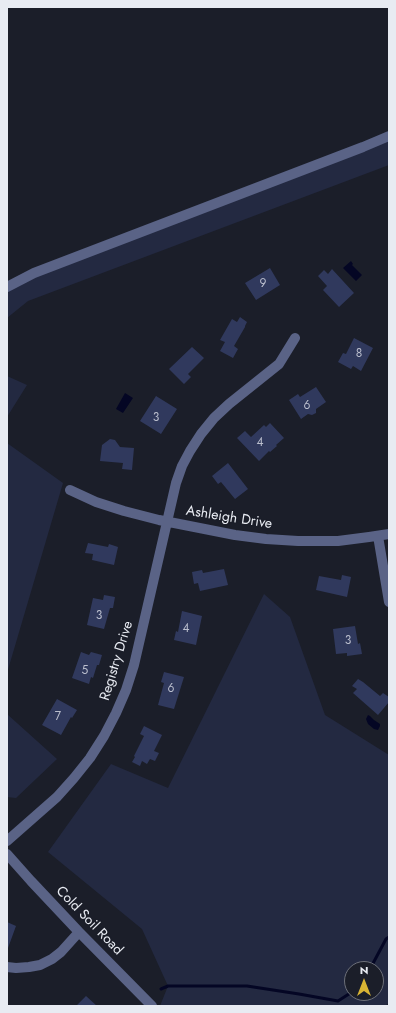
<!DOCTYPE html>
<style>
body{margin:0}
#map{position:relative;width:396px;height:1013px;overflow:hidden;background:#1b1e29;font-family:Jost,sans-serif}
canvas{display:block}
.frame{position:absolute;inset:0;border:8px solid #e8ebf2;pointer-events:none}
.north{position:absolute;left:344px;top:961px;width:40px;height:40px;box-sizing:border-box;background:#1b1e29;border:1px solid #6d7079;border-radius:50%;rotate:0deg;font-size:11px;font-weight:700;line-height:16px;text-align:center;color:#e8ebf2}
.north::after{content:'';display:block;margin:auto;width:14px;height:18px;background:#d8b434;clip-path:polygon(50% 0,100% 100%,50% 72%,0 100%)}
</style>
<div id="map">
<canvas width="396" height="1013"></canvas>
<div class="frame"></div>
<div class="north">N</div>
</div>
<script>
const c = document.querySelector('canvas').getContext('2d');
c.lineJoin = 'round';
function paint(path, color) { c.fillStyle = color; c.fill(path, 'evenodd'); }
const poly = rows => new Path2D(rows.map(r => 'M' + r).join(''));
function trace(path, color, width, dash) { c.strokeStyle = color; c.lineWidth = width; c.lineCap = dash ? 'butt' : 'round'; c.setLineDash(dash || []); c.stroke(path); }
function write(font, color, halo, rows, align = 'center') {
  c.font = font + ' Jost,sans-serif'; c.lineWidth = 3; c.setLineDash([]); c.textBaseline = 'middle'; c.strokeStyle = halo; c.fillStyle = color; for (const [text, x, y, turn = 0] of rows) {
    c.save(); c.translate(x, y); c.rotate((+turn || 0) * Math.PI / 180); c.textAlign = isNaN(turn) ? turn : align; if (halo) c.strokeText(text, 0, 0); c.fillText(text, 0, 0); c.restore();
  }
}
paint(poly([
 [389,132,389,165,28,301,7,318,7,293,23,280],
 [7,376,27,385,7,417],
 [7,443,63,483,7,673],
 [264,594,290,617,325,715,389,755,389,1003,385,1006,160,1006,168,986,142,929,48,852,111,764,168,788],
 [352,969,376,969,376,993,352,993],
 [7,714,57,759,16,798,7,797]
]), '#232941');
paint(poly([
 [351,261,353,264,352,265,362,275,356,281,343,268],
 [125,393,133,398,123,413,116,409],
 [368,715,370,716,374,720,380,724,380,726,378,730,374,729,368,724,366,719]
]), '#040624');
trace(poly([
 [370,969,386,939,389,937],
 [161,989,168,986,247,986,299,994,338,1001,352,992]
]), '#040624', 3);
paint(poly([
 [270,268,280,285,256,300,245,283],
 [332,269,354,293,339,307,323,290,327,286,318,276,324,270,328,274],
 [240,317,247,322,245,326,245,327,234,346,238,349,233,358,220,351,225,342,220,340,232,319,237,322],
 [354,338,373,348,361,371,353,366,351,369,338,362,343,353,346,354],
 [192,347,204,358,188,374,191,377,184,384,169,369],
 [316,387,326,402,316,409,316,413,312,415,308,414,301,419,289,400,298,394,300,397],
 [156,396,177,409,161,434,140,421],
 [270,423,284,438,276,445,277,446,270,452,269,451,259,461,237,438,245,431,251,437,264,425,266,427],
 [110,439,115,440,120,447,134,448,132,470,122,469,123,463,100,461,102,445],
 [228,463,248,489,235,499,221,482,218,484,212,476],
 [88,543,108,547,109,544,118,547,114,565,92,560,93,554,85,553],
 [224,569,228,585,200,591,198,583,194,584,192,572,202,570,203,573],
 [342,575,351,577,347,597,316,590,319,576,341,580],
 [104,595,115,597,113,608,110,608,104,629,87,625,93,598,103,600],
 [182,611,202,616,196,645,174,640,176,631,178,632],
 [355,626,358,644,360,643,362,654,347,656,347,653,336,654,333,629],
 [81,652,89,655,91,652,102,655,99,665,97,665,93,678,91,677,89,684,72,678],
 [164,672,184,677,174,709,158,705,164,683,161,682],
 [358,679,363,682,380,696,383,693,389,697,389,702,378,715,353,693,357,689,352,686],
 [57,699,77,710,72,718,71,717,61,735,42,725],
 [144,726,162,735,154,751,159,753,155,761,150,759,147,764,142,761,140,766,132,762,135,757,134,756,144,736,140,734],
 [7,922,16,926,8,948,7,948],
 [86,996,97,1006,76,1006]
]), '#30395d');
trace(poly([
 [7,287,34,273,363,147,389,136],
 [70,490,96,502,124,511,159,520,235,535,266,539,298,541,338,541,369,537,389,534],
 [378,536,389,602],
 [7,841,57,797,74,778,90,758,104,736,116,713,126,690,134,665,176,483,182,466,190,451,201,434,214,418,229,404,279,364,295,338],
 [7,854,31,881,79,932,152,1006],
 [7,967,16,968,29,967,40,965,52,959,61,952,79,932]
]), '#5a6386', 10);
write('12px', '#babecd', null, [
 ["9",263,284],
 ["8",359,354],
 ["6",307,406],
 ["3",156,418],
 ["4",260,443],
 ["3",99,616],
 ["4",186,629],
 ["3",348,641],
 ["5",85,671],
 ["6",171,689],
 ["7",58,717]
]);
write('14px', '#e8ebf2', '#1b1e29', [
 ["Ashleigh Drive",229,518,9],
 ["Registry Drive",117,661,-73],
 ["Cold Soil Road",89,921,46]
]);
</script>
